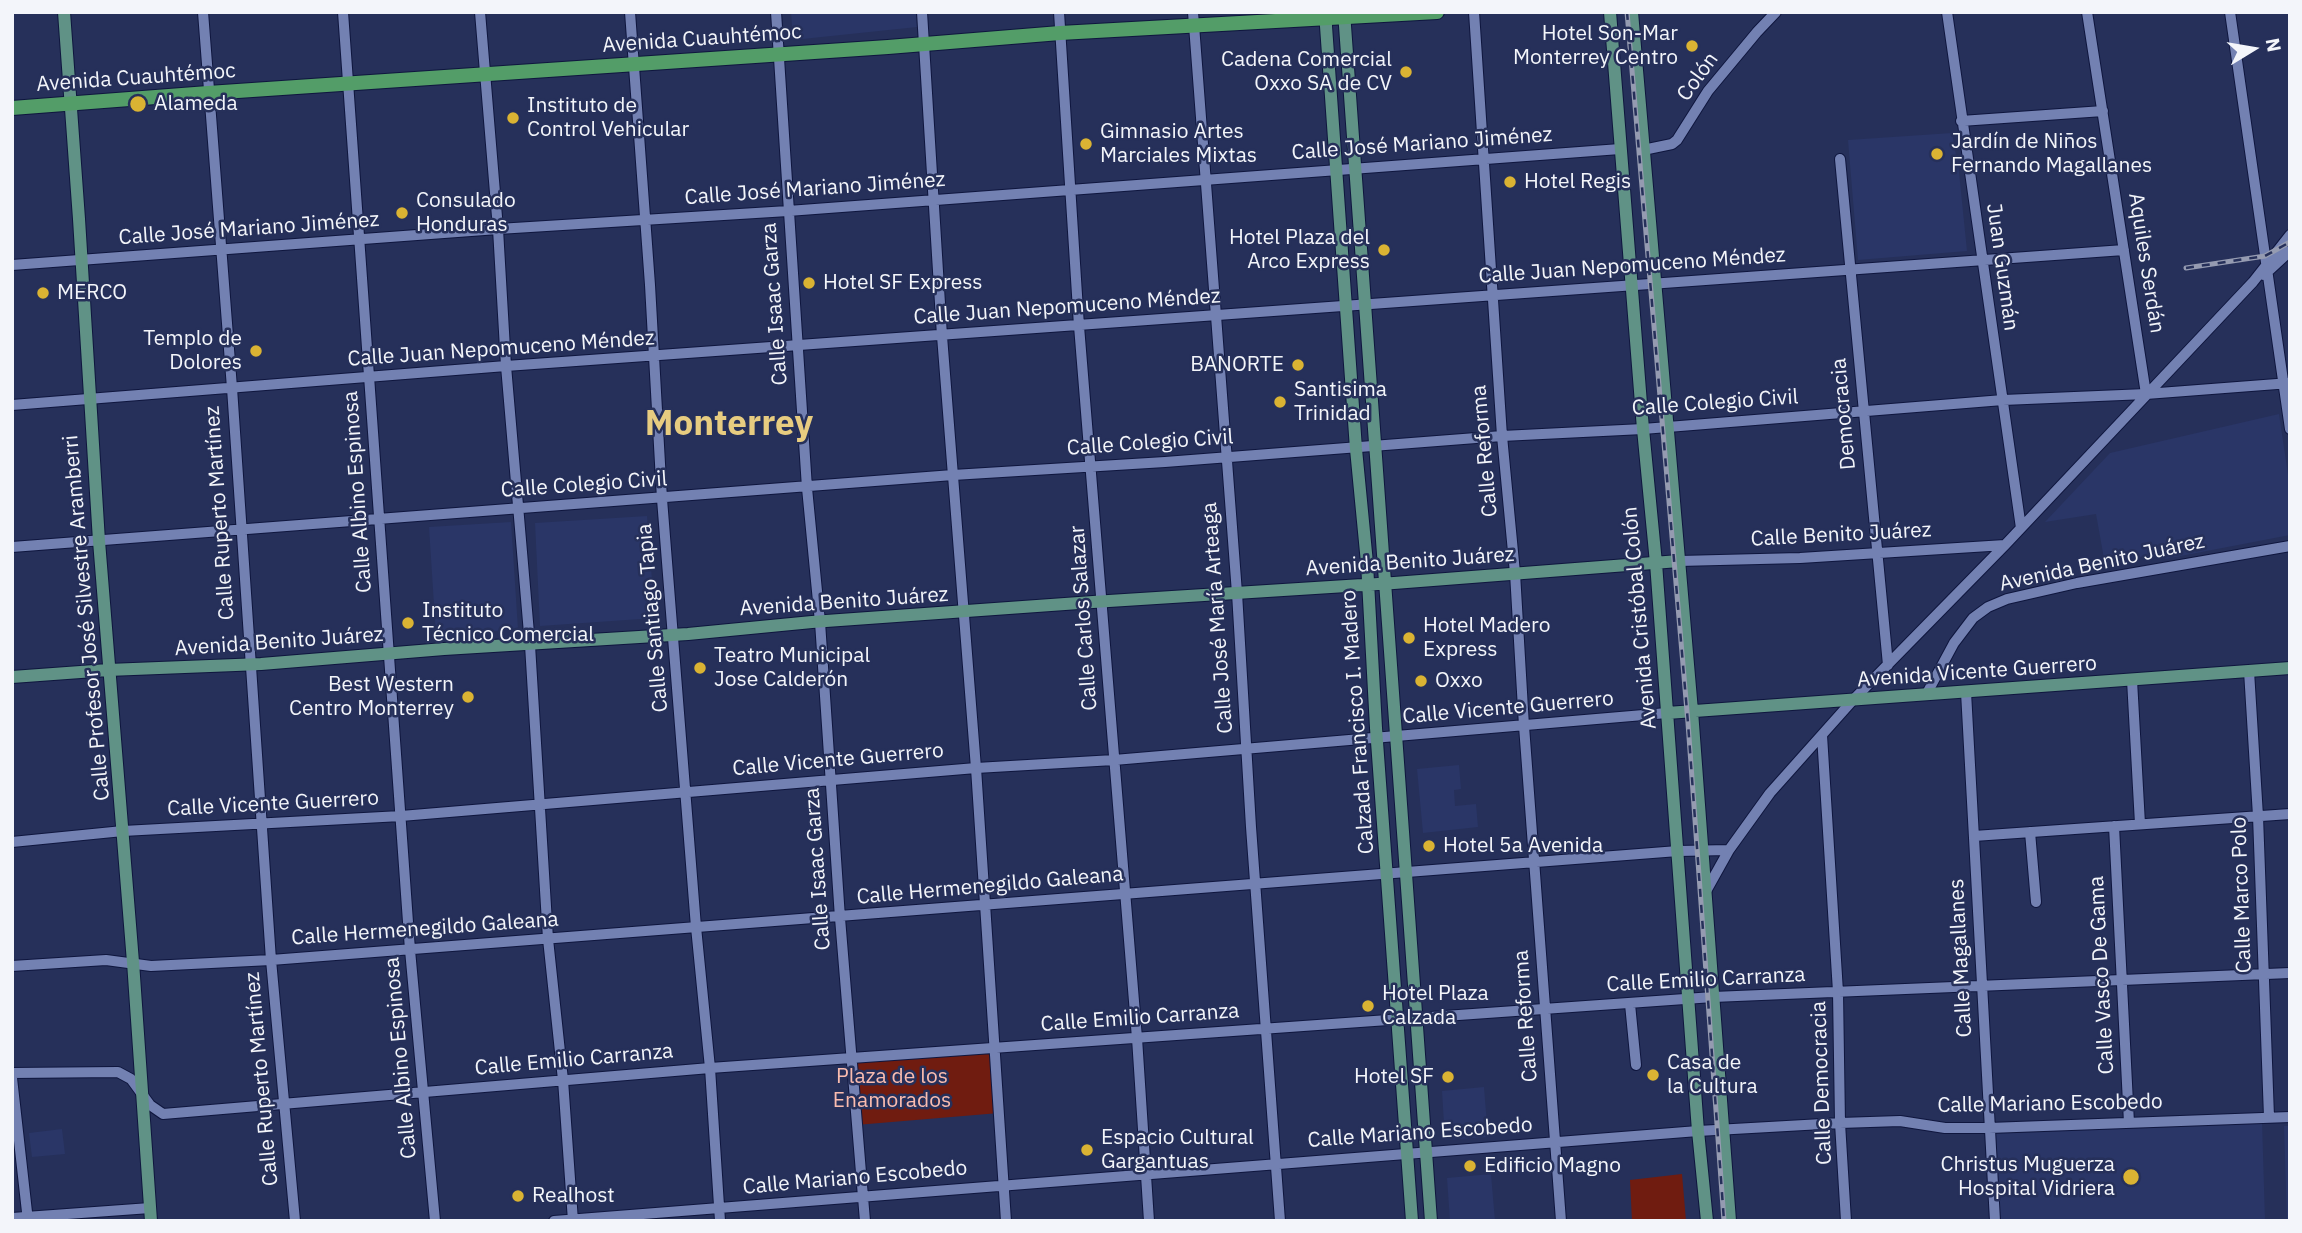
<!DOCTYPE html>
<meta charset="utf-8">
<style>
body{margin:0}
#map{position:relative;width:2302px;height:1233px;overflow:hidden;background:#26305a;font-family:"IBM Plex Sans",sans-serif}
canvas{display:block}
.frame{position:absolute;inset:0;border:14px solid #f3f5fa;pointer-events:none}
.north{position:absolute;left:2218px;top:14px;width:70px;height:70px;-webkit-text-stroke:5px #26305a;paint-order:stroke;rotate:79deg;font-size:19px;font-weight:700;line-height:28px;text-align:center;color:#f3f5fa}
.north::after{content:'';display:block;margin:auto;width:24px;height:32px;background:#f3f5fa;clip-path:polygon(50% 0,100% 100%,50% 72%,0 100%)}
</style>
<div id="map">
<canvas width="2302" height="1233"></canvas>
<div class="frame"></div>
<div class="north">N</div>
</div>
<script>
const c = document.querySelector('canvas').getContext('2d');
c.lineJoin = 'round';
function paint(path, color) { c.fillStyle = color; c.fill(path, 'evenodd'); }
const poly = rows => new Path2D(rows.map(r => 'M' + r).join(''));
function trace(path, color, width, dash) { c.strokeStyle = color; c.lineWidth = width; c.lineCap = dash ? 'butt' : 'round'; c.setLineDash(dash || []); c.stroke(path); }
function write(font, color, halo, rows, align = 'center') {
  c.font = font + ' "IBM Plex Sans",sans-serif'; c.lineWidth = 5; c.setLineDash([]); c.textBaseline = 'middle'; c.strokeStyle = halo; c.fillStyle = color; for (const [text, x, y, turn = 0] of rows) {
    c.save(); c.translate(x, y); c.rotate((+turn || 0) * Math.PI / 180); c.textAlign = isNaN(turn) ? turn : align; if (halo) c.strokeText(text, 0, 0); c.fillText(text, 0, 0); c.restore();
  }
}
paint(poly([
 [791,12,916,12,917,27,793,40],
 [1952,133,1959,172,1967,251,1858,260,1848,140],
 [2279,414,2290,488,2290,535,2165,559,2164,552,2105,564,2096,514,2045,522,2110,453],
 [647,516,655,618,540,626,535,523],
 [511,522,518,629,436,636,429,527],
 [1459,765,1461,789,1454,790,1455,806,1476,804,1478,827,1423,833,1417,769],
 [1484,1087,1488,1137,1445,1140,1442,1091],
 [2262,1120,2265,1221,1999,1221,1996,1133],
 [2284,1126,2290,1126,2290,1221,2287,1221],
 [62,1129,65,1154,32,1157,29,1133],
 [1491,1174,1495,1221,1450,1221,1447,1178]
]), '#2a3667');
paint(poly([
 [995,1048,999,1113,856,1125,853,1058],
 [1682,1174,1686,1221,1632,1221,1630,1180]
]), '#701c10');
const minor = poly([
 [203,12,232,388,271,960,295,1221],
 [343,12,410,950,435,1221],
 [480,12,498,229,506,366,530,645,548,939,563,1080,573,1221],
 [630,12,650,285,662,499,696,927,710,1068,720,1221],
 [776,12,807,488,820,622,840,918,865,1221],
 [922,12,942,336,976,768,1006,1221],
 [1059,12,1079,326,1137,1038,1149,1221],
 [1193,12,1237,593,1251,827,1280,1221],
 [1474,12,1502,436,1515,573,1524,726,1561,1221],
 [1947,12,2021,528],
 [2087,12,2146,394],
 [2230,12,2290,429],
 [1961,121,2103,111],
 [1643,150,1672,144,1677,140,1708,91,1757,32,1776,12],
 [1840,159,1888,665],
 [12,265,498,229,788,211,1620,149],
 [2264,275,2290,251],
 [12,405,506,366,2124,250],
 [12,547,953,475,1165,462,1502,436,1643,429,2003,400,2146,394,2290,383],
 [1679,561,1800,558,2005,545],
 [2249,671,2258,816,2269,1117],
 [2132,680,2140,824],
 [1966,692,1995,1221],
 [1926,695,1954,643,1973,618,1988,607,2007,599,2077,583,2290,546],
 [1822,735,1838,992,1840,1123,1846,1221],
 [2114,826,2129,1123],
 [2030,832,2036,902],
 [1974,836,2290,814],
 [12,842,123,831,401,816,976,768,1114,760,1667,713],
 [1705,893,1729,850,1770,793,1853,700,2005,545,2253,282,2290,235],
 [12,966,106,960,151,966,271,960,1678,851,1729,850],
 [1630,1004,1636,1065],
 [12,1073,118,1072,131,1079,150,1105,163,1114,710,1068,1713,997,2290,973],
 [12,1078,28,1221],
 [12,1218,150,1208],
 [554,1221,1698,1131,1840,1123,1900,1121,1945,1128,1989,1128,2290,1117]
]);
const major = poly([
 [64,12,79,219,99,541,133,962,151,1221],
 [1325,12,1356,449,1367,563,1376,728,1412,1221],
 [1344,12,1431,1221],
 [1610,12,1643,429,1656,563,1698,1131,1707,1221],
 [1632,12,1692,711,1730,1221],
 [12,677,108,670,261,664,444,649,688,634,812,622,1093,602,1394,583,1679,561],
 [1667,713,2290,668]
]);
const highway = poly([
 [12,108,208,93,888,47,1060,33,1437,12]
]);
trace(minor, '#0f163e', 12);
trace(major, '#0f163e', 14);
trace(highway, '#0f163e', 16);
trace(minor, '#7381b2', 10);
trace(major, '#609286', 12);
trace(highway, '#539d68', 14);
const rail = poly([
 [1627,12,1688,723,1724,1221],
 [2186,268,2265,256,2290,242]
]);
trace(rail, '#959bb1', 5);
trace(rail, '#26305a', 2.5, [8]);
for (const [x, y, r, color] of [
 [1692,46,7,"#dab333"],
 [1406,72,7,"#dab333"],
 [138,104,9,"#dab333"],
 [513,118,7,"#dab333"],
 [1086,144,7,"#dab333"],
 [1937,154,7,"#dab333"],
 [1510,182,7,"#dab333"],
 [402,213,7,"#dab333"],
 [1384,250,7,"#dab333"],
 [809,283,7,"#dab333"],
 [43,293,7,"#dab333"],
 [256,351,7,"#dab333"],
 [1298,365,7,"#dab333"],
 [1280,402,7,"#dab333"],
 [408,623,7,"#dab333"],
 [1409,638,7,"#dab333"],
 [700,668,7,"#dab333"],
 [1421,681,7,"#dab333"],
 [468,697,7,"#dab333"],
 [1429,846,7,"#dab333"],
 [1368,1006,7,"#dab333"],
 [1653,1075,7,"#dab333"],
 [1448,1077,7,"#dab333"],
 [1087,1150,7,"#dab333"],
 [1470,1166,7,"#dab333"],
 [2131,1177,9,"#dab333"],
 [518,1196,7,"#dab333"]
]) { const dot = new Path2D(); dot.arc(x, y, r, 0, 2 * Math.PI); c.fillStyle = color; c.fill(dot); trace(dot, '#26305a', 2.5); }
write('21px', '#f3f5fa', '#26305a', [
 ["Hotel Son-Mar",1678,34,"right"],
 ["Monterrey Centro",1678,58,"right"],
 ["Cadena Comercial",1392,60,"right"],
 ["Oxxo SA de CV",1392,84,"right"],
 ["Alameda",154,104],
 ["Instituto de",527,106],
 ["Control Vehicular",527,130],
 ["Gimnasio Artes",1100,132],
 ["Marciales Mixtas",1100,156],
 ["Jardín de Niños",1951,142],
 ["Fernando Magallanes",1951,166],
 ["Hotel Regis",1524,182],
 ["Consulado",416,201],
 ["Honduras",416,225],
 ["Hotel Plaza del",1370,238,"right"],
 ["Arco Express",1370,262,"right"],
 ["Hotel SF Express",823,283],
 ["MERCO",57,293],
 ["Templo de",242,339,"right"],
 ["Dolores",242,363,"right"],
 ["BANORTE",1284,365,"right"],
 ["Santisima",1294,390],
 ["Trinidad",1294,414],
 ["Instituto",422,611],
 ["Técnico Comercial",422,635],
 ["Hotel Madero",1423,626],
 ["Express",1423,650],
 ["Teatro Municipal",714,656],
 ["Jose Calderón",714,680],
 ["Oxxo",1435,681],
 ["Best Western",454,685,"right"],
 ["Centro Monterrey",454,709,"right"],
 ["Hotel 5a Avenida",1443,846],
 ["Hotel Plaza",1382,994],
 ["Calzada",1382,1018],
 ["Casa de",1667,1063],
 ["la Cultura",1667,1087],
 ["Hotel SF",1434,1077,"right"],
 ["Espacio Cultural",1101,1138],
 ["Gargantuas",1101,1162],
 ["Christus Muguerza",2115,1165,"right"],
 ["Hospital Vidriera",2115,1189,"right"],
 ["Edificio Magno",1484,1166],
 ["Realhost",532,1196]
], 'left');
write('21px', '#f3f5fa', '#26305a', [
 ["Avenida Cuauhtémoc",702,39,-4],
 ["Colón",1698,77,-54],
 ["Avenida Cuauhtémoc",136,78,-4],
 ["Calle José Mariano Jiménez",1422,144,-4],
 ["Calle José Mariano Jiménez",815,189,-4],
 ["Calle José Mariano Jiménez",249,229,-4],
 ["Aquiles Serdán",2146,263,81],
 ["Calle Juan Nepomuceno Méndez",1632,266,-4],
 ["Juan Guzmán",2002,267,82],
 ["Calle Isaac Garza",775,304,-94],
 ["Calle Juan Nepomuceno Méndez",1067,307,-4],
 ["Calle Juan Nepomuceno Méndez",501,349,-4],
 ["Calle Colegio Civil",1715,403,-4],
 ["Democracia",1844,414,-95],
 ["Calle Colegio Civil",1150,443,-4],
 ["Calle Reforma",1485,451,-95],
 ["Calle Colegio Civil",584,485,-4],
 ["Calle Albino Espinosa",358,492,-94],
 ["Calle Ruperto Martínez",220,513,-94],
 ["Calle Benito Juárez",1841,535,-3],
 ["Avenida Benito Juárez",1410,562,-4],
 ["Avenida Benito Juárez",2102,563,-12],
 ["Avenida Benito Juárez",844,602,-4],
 ["Calle Profesor José Silvestre Aramberri",87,618,-95],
 ["Calle Santiago Tapia",653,618,-95],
 ["Calle Carlos Salazar",1084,618,-94],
 ["Calle José María Arteaga",1218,618,-94],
 ["Avenida Cristóbal Colón",1640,618,-95],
 ["Avenida Benito Juárez",279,642,-4],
 ["Avenida Vicente Guerrero",1977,672,-4],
 ["Calle Vicente Guerrero",1508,708,-5],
 ["Calzada Francisco I. Madero",1358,722,-94],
 ["Calle Vicente Guerrero",838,760,-5],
 ["Calle Vicente Guerrero",273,804,-3],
 ["Calle Isaac Garza",818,869,-94],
 ["Calle Hermenegildo Galeana",990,886,-5],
 ["Calle Marco Polo",2242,895,-92],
 ["Calle Hermenegildo Galeana",425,929,-4],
 ["Calle Magallanes",1961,958,-93],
 ["Calle Vasco De Gama",2102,975,-93],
 ["Calle Emilio Carranza",1706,980,-3],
 ["Calle Reforma",1526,1016,-94],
 ["Calle Emilio Carranza",1140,1018,-4],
 ["Calle Albino Espinosa",401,1058,-95],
 ["Calle Emilio Carranza",574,1060,-5],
 ["Calle Ruperto Martínez",262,1079,-95],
 ["Calle Democracia",1822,1083,-92],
 ["Calle Mariano Escobedo",2050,1104,-1],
 ["Calle Mariano Escobedo",1420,1133,-4],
 ["Calle Mariano Escobedo",855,1178,-5]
]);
write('21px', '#fabcaf', '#26305a', [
 ["Plaza de los",892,1077],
 ["Enamorados",892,1101]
]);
write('bold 35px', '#e7cc80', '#26305a', [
 ["Monterrey",729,425]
]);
</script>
